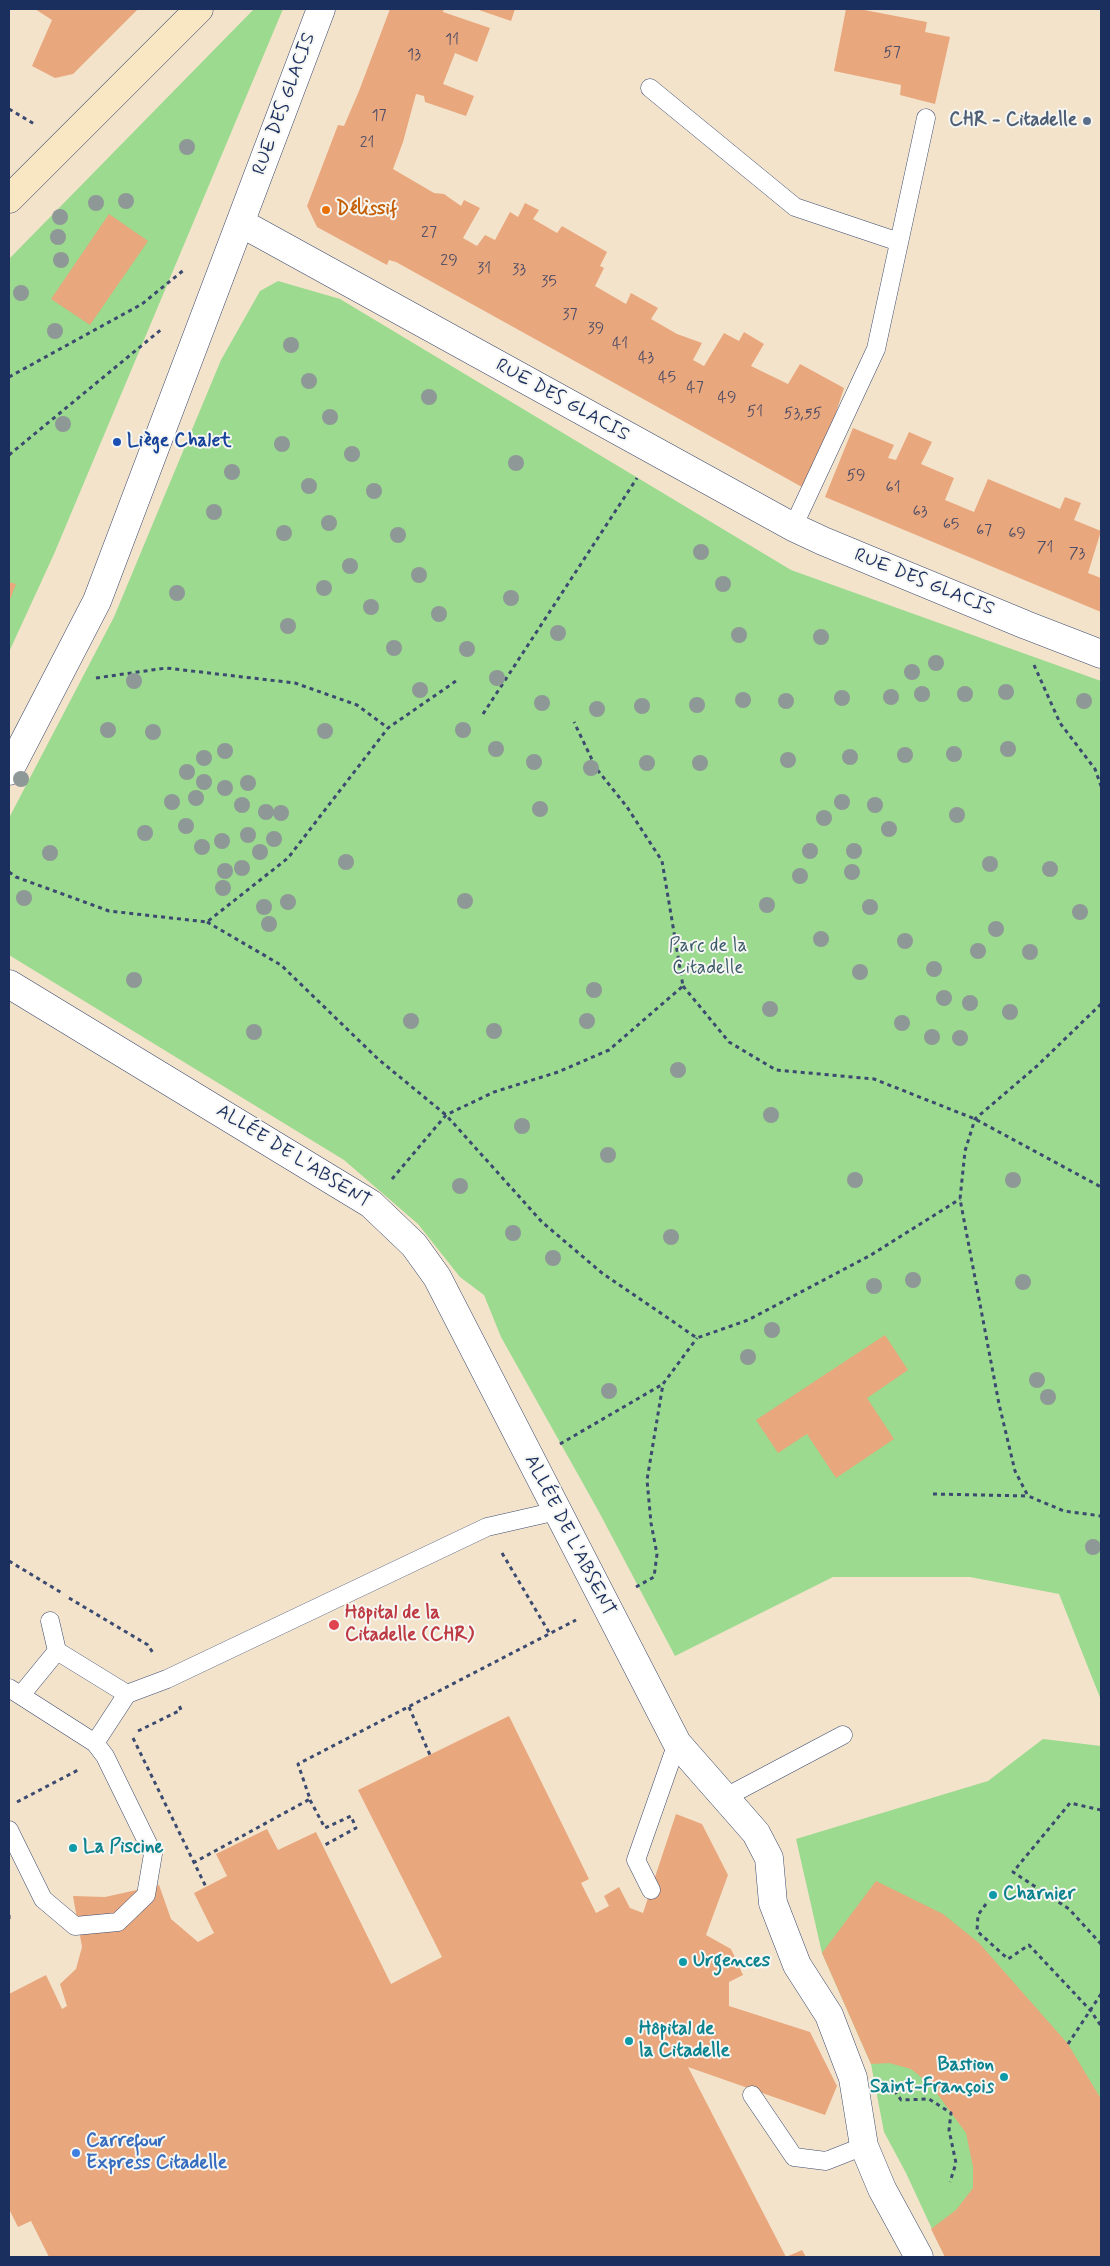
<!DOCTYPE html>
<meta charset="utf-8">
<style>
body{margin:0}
#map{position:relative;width:1110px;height:2266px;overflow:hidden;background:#f3e3cb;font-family:Mynerve,sans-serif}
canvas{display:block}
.frame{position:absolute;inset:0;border:10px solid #1b2f5e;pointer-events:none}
</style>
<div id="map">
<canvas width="1110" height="2266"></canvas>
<div class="frame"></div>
</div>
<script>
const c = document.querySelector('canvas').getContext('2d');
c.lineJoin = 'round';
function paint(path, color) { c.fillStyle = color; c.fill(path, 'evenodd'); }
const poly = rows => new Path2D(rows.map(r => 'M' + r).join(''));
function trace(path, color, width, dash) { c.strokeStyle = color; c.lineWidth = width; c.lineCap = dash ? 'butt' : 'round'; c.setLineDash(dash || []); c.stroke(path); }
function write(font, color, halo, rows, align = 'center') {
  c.font = font + ' Mynerve,sans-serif'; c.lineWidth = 4; c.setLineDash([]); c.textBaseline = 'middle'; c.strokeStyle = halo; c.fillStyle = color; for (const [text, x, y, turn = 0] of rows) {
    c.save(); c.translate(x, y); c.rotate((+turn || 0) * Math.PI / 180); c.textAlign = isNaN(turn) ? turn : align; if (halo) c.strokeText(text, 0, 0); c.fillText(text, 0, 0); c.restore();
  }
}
paint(poly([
 [254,9,283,9,54,554,9,652,9,259],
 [278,281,340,299,791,570,1101,681,1101,1700,1059,1594,970,1577,833,1577,675,1656,599,1512,501,1337,484,1295,460,1277,418,1224,344,1160,9,955,9,818,114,617,221,360,260,291],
 [1043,1739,1101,1746,1101,2257,945,2257,906,2173,884,2132,871,2064,822,1953,796,1839,988,1781]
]), '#9bda8f');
paint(poly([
 [35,9,138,9,73,74,55,78,32,66,52,20],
 [390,9,444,9,443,12,490,28,477,62,455,53,443,84,474,96,466,116,425,102,424,96,416,94,403,142,393,169,434,193,444,194,461,206,464,200,480,208,463,238,477,246,485,235,495,240,510,212,518,217,525,203,539,210,533,219,557,233,562,226,607,252,600,266,604,268,595,286,626,304,631,293,658,308,651,319,677,334,702,343,693,360,704,366,724,333,739,341,744,332,764,344,751,366,788,384,800,364,844,388,826,443,802,487,396,262,389,260,387,265,317,227,307,206,338,125,344,126,359,91],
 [476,9,515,9,511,21],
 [846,9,859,9,927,22,925,32,950,37,935,104,900,95,901,85,834,71],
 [109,214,148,241,90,325,51,299],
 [853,428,894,445,888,458,896,460,909,432,932,442,921,464,954,478,945,500,974,512,988,479,1060,509,1065,497,1081,503,1074,520,1101,531,1088,573,1101,578,1101,612,825,497],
 [9,582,16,584,9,602],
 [885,1335,908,1370,867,1398,894,1439,836,1478,807,1434,778,1453,756,1420],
 [509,1716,589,1879,581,1883,596,1913,609,1906,604,1896,619,1887,630,1908,643,1913,676,1814,702,1824,728,1875,706,1935,731,1949,743,1975,729,1982,729,2006,810,2032,837,2086,825,2115,688,2067,786,2257,49,2257,31,2221,18,2227,9,2209,9,1994,46,1975,62,2009,67,2006,60,1984,76,1969,82,1947,73,1896,105,1897,159,1885,171,1919,198,1942,214,1933,194,1893,227,1876,216,1854,267,1829,278,1850,316,1832,391,1984,442,1957,358,1790],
 [876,1881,943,1914,979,1943,1068,2044,1101,2099,1101,2257,945,2257,931,2229,956,2210,973,2188,973,2167,966,2133,930,2084,911,2069,889,2063,871,2064,822,1953],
 [802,2250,806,2257,786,2257]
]), '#e9a77d');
const lane = poly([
 [650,88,795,207,899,242],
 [793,527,876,349,926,118],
 [50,1621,57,1651,127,1694],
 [9,1688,95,1743,105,1756,153,1854,146,1895,118,1922,75,1926,43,1899,9,1830],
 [21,1695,57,1651],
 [95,1743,127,1694,167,1679,487,1527,557,1511],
 [724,1798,843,1735],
 [651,1890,636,1860,677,1743],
 [752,2095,794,2157,826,2161,864,2146]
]);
const street = poly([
 [241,223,793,527,823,541,1026,625,1101,654],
 [9,771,97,601,321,9],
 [9,984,371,1204,414,1245,437,1277,677,1743,756,1833,769,1858,773,1903,797,1965,829,2015,853,2078,864,2146,882,2189,919,2257]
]);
const secondary = poly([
 [9,199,199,9]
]);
trace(lane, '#3b4a6e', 19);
trace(street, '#3b4a6e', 29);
trace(secondary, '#3b4a6e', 29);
trace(poly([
 [9,109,36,125],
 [9,377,142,304,185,269],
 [9,455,163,328],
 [1034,665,1060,723,1095,769,1101,786],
 [96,678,166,668,295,683,357,705,388,728],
 [483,714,637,478],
 [9,872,16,877,109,911,207,922,288,858,388,728,456,681],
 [207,922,281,965,378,1059,446,1115,542,1222,602,1273,697,1338,748,1320,871,1255,960,1199],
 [683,986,729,1042,776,1070,874,1079,975,1119,1101,1187],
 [1101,1004,1037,1066,975,1119,965,1151,960,1199,999,1404,1015,1471,1028,1496,1064,1511,1101,1516],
 [392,1179,446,1115,494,1092,558,1072,609,1050,683,986,662,861,627,807,596,768,574,722],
 [560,1444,663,1384],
 [933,1494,1028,1496],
 [502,1553,550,1634],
 [9,1561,62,1593],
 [636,1587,654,1577,657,1554,651,1523,647,1480,663,1384,697,1338],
 [69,1598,148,1645,153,1653],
 [409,1707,430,1755],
 [138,1731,181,1710,179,1705],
 [133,1738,206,1887],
 [310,1800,325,1828,351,1816,356,1828,323,1846],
 [17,1802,80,1769],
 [1101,1810,1070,1803,1013,1872,1069,1909,1101,1944],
 [193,1863,310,1799,298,1764,576,1620],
 [986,1904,978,1915,977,1931,1008,1959,1029,1945,1091,2011,1101,2026],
 [9,1915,9,1923],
 [1068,2044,1101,1994],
 [890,2084,901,2100,929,2099,951,2113,949,2130,956,2163,950,2182]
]), '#3b4a6e', 3, [4, 4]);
trace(lane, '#fff', 18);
trace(street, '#fff', 28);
trace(secondary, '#f9e7c3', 28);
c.fillStyle = '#8e9896';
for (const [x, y] of [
 [187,147],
 [126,201],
 [96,203],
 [60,217],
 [58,237],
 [61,260],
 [21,293],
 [55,331],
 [291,345],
 [309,381],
 [429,397],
 [330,417],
 [63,424],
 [282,444],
 [352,454],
 [516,463],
 [232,472],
 [309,486],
 [374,491],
 [214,512],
 [329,523],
 [284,533],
 [398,535],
 [701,552],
 [350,566],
 [419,575],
 [723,584],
 [324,588],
 [177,593],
 [511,598],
 [371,607],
 [439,614],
 [288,626],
 [558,633],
 [739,635],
 [821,637],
 [394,648],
 [467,649],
 [936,663],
 [912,672],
 [497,678],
 [134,681],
 [420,690],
 [1006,692],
 [922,694],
 [965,694],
 [891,697],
 [842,698],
 [743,700],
 [786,701],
 [1084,701],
 [542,703],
 [697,705],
 [642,706],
 [597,709],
 [108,730],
 [463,730],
 [325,731],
 [153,732],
 [496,749],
 [1008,749],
 [225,751],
 [954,754],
 [905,755],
 [850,757],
 [204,758],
 [788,760],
 [534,762],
 [647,763],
 [700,763],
 [591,768],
 [187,772],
 [21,779],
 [204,782],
 [248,783],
 [225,788],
 [196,798],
 [172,802],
 [842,802],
 [242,805],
 [875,805],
 [540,809],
 [266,812],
 [281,813],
 [957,815],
 [824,818],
 [186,826],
 [889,829],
 [145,833],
 [248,835],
 [274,839],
 [222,841],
 [202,847],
 [810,851],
 [854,851],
 [260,852],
 [50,853],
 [346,862],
 [990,864],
 [242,868],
 [1050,869],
 [225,871],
 [852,872],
 [800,876],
 [223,888],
 [24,898],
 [465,901],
 [288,902],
 [767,905],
 [264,907],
 [870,907],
 [1080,912],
 [269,924],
 [996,929],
 [821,939],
 [905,941],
 [978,951],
 [1030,952],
 [934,969],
 [860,972],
 [134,980],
 [594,990],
 [944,998],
 [970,1003],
 [770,1009],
 [1010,1012],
 [411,1021],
 [587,1021],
 [902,1023],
 [494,1031],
 [254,1032],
 [932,1037],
 [960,1038],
 [678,1070],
 [771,1115],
 [522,1126],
 [608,1155],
 [855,1180],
 [1013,1180],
 [460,1186],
 [513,1233],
 [671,1237],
 [553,1258],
 [913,1280],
 [1023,1282],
 [874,1286],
 [772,1330],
 [748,1357],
 [1037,1380],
 [609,1391],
 [1048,1397],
 [1093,1547]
]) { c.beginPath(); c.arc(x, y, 8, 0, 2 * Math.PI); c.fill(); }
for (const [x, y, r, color] of [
 [1087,121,5,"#5c6f8a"],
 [326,210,5,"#e8710a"],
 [117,442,5,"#1a4fb4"],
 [334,1625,6,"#e0444e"],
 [73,1848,5,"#0f9aa8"],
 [993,1895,5,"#0f9aa8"],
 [683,1962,5,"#0f9aa8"],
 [629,2041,5,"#0f9aa8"],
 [1004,2077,5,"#0f9aa8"],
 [76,2153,5,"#3f7fe0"]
]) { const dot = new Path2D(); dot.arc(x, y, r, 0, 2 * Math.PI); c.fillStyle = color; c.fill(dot); trace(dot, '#f6f6f2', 2); }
write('16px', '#4e4d66', null, [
 ["11",452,41],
 ["57",892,54],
 ["13",414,56],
 ["17",379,117],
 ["21",367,144],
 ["27",429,234],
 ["29",449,262],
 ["31",484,270],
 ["33",519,271],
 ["35",549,283],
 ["37",570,316],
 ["39",596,330],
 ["41",620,345],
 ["43",646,359],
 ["45",667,379],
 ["47",695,389],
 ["49",727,399],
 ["51",755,413],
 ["53,55",803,415],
 ["59",856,477],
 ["61",893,489],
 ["63",920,513],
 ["65",951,526],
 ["67",984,532],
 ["69",1017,535],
 ["71",1045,549],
 ["73",1077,555]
]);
write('19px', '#1b2f5e', '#f6f6f2', [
 ["RUE DES GLACIS",285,104,-70],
 ["RUE DES GLACIS",562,401,29],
 ["RUE DES GLACIS",924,583,22],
 ["ALLÉE DE L'ABSENT",293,1157,32],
 ["ALLÉE DE L'ABSENT",569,1536,63]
]);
write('bold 19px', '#4e5e75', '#f6f6f2', [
 ["CHR - Citadelle",1077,121]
], 'right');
write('bold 19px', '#c56008', '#f6f6f2', [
 ["Délissif",336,210]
], 'left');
write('bold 19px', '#164399', '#f6f6f2', [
 ["Liège Chalet",127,442]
], 'left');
write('19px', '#3b5a6a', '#f6f6f2', [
 ["Parc de la",708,947],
 ["Citadelle",708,969]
]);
write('bold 19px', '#be3a42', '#f6f6f2', [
 ["Hôpital de la",345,1614],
 ["Citadelle (CHR)",345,1636]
], 'left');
write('bold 19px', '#0d838f', '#f6f6f2', [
 ["La Piscine",83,1848],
 ["Charnier",1003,1895],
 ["Urgences",693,1962],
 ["Hôpital de",639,2030],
 ["la Citadelle",639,2052],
 ["Bastion",994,2066,"right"],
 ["Saint-François",994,2088,"right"]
], 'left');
write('bold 19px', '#366cbe', '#f6f6f2', [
 ["Carrefour",86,2142],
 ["Express Citadelle",86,2164]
], 'left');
</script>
